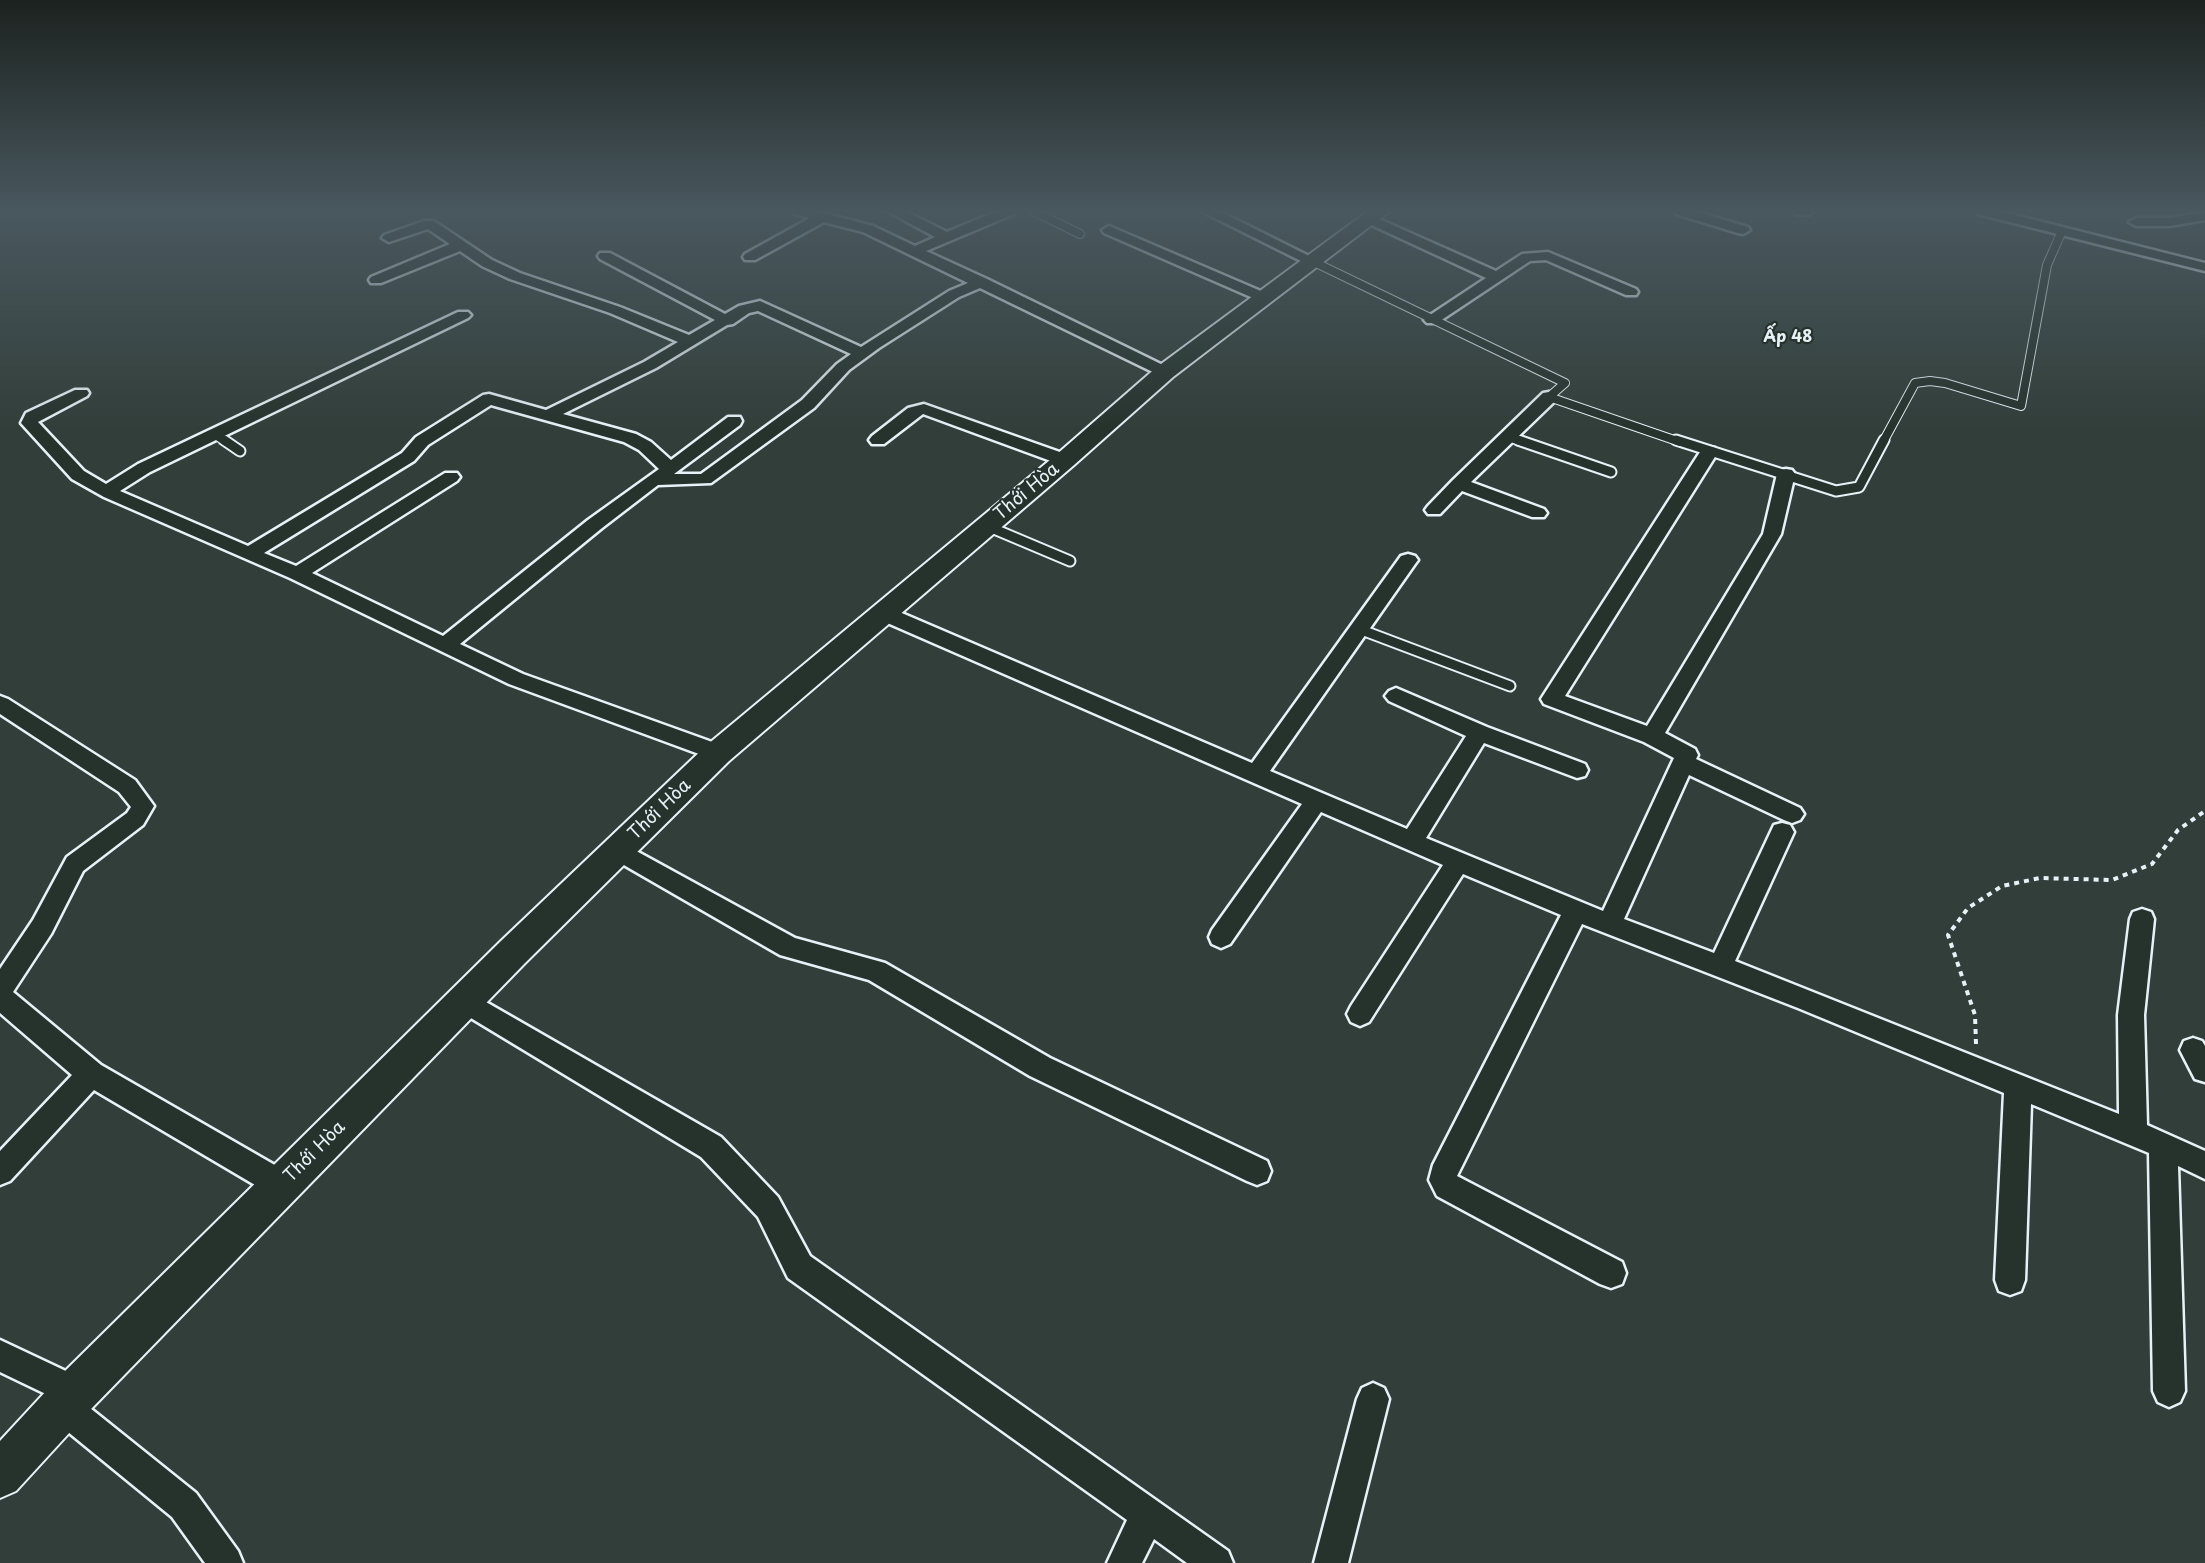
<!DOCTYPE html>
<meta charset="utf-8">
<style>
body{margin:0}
canvas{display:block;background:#323e39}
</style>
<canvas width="2205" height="1563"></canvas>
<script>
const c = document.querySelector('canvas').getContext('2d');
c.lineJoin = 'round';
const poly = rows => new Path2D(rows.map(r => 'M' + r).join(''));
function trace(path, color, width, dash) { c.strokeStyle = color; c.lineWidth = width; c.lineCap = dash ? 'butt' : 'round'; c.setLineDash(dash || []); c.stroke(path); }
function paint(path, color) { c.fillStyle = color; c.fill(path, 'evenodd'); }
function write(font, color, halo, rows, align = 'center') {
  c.font = font + ' "Playpen Sans",sans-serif'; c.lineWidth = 4.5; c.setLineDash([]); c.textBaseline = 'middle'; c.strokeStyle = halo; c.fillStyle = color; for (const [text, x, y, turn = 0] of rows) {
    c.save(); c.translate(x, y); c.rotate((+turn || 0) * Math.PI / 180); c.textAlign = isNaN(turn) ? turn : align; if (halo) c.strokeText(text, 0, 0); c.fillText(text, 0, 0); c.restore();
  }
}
const laneFar1 = poly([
 [1033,211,1080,234],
 [1314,262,1565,383,1549,397,1680,442],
 [214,434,226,442],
 [1508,437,1523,442],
 [1883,442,1915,383,1930,381,1945,383,2021,406,2047,265,2062,231]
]);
const lane = poly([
 [224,440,240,451],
 [1518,440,1611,472],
 [1676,440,1836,491,1859,487,1884,440],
 [987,526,1070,561],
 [1359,629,1510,686]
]);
const street = poly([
 [793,211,816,211,873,226,915,246,935,237,887,211,905,211,947,232,997,211,1016,211,1014,214,926,251,987,279,1171,369,1173,372,1165,377,1159,375,980,288,959,297,879,348,849,370,814,408,711,483,658,485,602,528,460,644,523,674,726,747,729,753,726,759,718,761,509,684,290,578,104,497,72,479,21,423,26,413,75,390,87,390,89,393,87,396,38,422,84,471,106,484,138,464,458,312,468,312,471,315,468,318,150,472,120,491,248,546,402,453,416,437,483,395,489,394,546,410,644,362,678,342,610,313,510,279,482,266,460,251,381,283,371,283,369,280,371,277,450,244,428,229,389,242,382,238,384,235,424,221,434,221,492,260,520,273,620,307,689,335,715,320,600,259,598,256,600,253,610,253,725,314,739,306,760,301,861,347,949,291,968,283,863,232,824,222,755,260,745,260,743,257,745,254,810,218,795,214,793,211],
 [758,311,851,354,837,364,802,400,701,474,674,474,740,425,742,421,740,417,728,417,671,460,651,442,636,434,563,414,656,368,727,325,733,324,749,313,758,311],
 [491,405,624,442,639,450,659,469,588,520,443,636,312,573,457,481,460,477,457,473,445,473,296,566,264,553,414,461,428,445,491,405],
 [1201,211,1219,211,1321,262,1314,266,1309,265,1201,211],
 [1674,211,1695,211,1748,227,1750,230,1743,234,1738,233,1676,214,1674,211],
 [1793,211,1815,211,1808,215,1795,214,1793,211],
 [1976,211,1999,211,2205,263,2205,271,1978,214,1976,211],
 [2205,212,2205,220,2169,226,2136,226,2129,222,2136,218,2169,218,2205,212],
 [1370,215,1496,271,1522,254,1548,252,1636,289,1638,292,1636,295,1626,295,1546,260,1530,261,1437,323,1427,323,1424,320,1427,317,1486,278,1365,222,1363,219,1370,215],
 [1109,226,1270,295,1272,298,1270,301,1260,301,1104,233,1102,230,1109,226],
 [1549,392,1557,397,1555,401,1471,482,1544,509,1547,513,1544,517,1532,517,1462,491,1440,514,1428,514,1425,510,1428,506,1453,480,1543,393,1549,392],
 [924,404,1071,456,1074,460,1071,464,1059,464,923,414,884,444,872,444,869,440,872,436,908,408,924,404],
 [1709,447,1715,448,1718,452,1565,696,1647,726,1763,534,1777,474,1780,470,1786,469,1792,470,1795,474,1781,534,1665,733,1695,749,1698,755,1696,759,1800,808,1804,814,1800,820,1792,823,1784,820,1689,775,1624,919,1714,953,1774,825,1782,823,1790,825,1794,832,1735,961,2119,1114,2118,1015,2130,919,2133,912,2142,909,2151,912,2154,919,2144,1015,2147,1125,2205,1151,2205,1179,2178,1166,2185,1391,2180,1402,2169,1407,2158,1402,2153,1391,2149,1153,2031,1104,2025,1280,2021,1291,2010,1295,1999,1291,1995,1280,2004,1093,1798,1008,1582,924,1457,1176,1622,1262,1626,1273,1622,1284,1611,1288,1600,1284,1437,1196,1429,1180,1433,1165,1561,915,1463,874,1369,1022,1360,1026,1351,1022,1347,1014,1351,1006,1443,865,1321,812,1230,944,1221,948,1212,944,1209,937,1212,930,1302,804,876,618,873,613,876,608,883,606,890,608,1252,763,1401,556,1408,554,1415,556,1418,560,1415,564,1270,771,1407,829,1466,736,1389,701,1385,696,1389,691,1396,688,1487,727,1585,764,1588,770,1585,776,1577,778,1484,743,1426,838,1603,911,1674,758,1644,742,1544,704,1541,699,1700,452,1703,448,1709,447],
 [0,696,8,699,135,780,154,806,143,825,83,871,51,934,13,992,101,1065,292,1175,296,1185,292,1195,282,1199,272,1195,94,1090,10,1181,0,1185,0,1151,72,1075,0,1013,0,969,33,920,67,857,127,813,131,807,119,792,0,714,0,696],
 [618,841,795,938,885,963,1050,1058,1267,1161,1271,1171,1267,1181,1257,1185,1247,1181,1030,1076,869,980,780,955,610,857,606,850,610,843,618,841],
 [465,990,721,1137,778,1197,810,1256,1228,1551,1233,1563,1187,1563,1154,1539,1142,1563,1107,1563,1127,1520,788,1278,758,1217,701,1157,456,1009,452,1001,456,993,465,990],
 [2193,1038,2202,1041,2205,1046,2205,1082,2195,1079,2180,1050,2184,1041,2193,1038],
 [0,1340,87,1381,92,1392,85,1404,196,1493,238,1551,243,1563,205,1563,172,1517,51,1418,46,1407,50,1396,0,1372,0,1340],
 [1373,1383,1384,1388,1389,1399,1348,1563,1314,1563,1357,1399,1362,1388,1373,1383]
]);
const secondary = poly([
 [1368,211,1390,211,1173,377,1074,465,729,761,525,963,92,1408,16,1491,0,1498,0,1441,60,1376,501,941,707,745,1056,455,1157,367,1368,211]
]);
trace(laneFar1, '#e8f1f8', 10);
trace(lane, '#e8f1f8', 13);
trace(street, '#e8f1f8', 5);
trace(secondary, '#e8f1f8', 4);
trace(poly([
 [1976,1044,1975,1015,1948,935,1968,908,2002,886,2040,878,2112,880,2152,864,2178,830,2205,811]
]), '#e8f1f8', 4, [5, 5]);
trace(laneFar1, '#26332d', 8);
trace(lane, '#26332d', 9);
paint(street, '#26332d');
paint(secondary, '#26332d');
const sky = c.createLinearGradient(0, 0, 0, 430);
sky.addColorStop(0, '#1c221f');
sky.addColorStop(0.49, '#49585f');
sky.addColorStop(1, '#49585f00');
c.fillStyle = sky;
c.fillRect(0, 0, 2205, 430);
write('bold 16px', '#e8f1f8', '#26332d', [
 ["Ấp 48",1788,338]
]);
write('18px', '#e8f1f8', '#26332d', [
 ["Thới Hòa",1027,492,-40],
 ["Thới Hòa",660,810,-44],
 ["Thới Hòa",315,1152,-45]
]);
</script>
